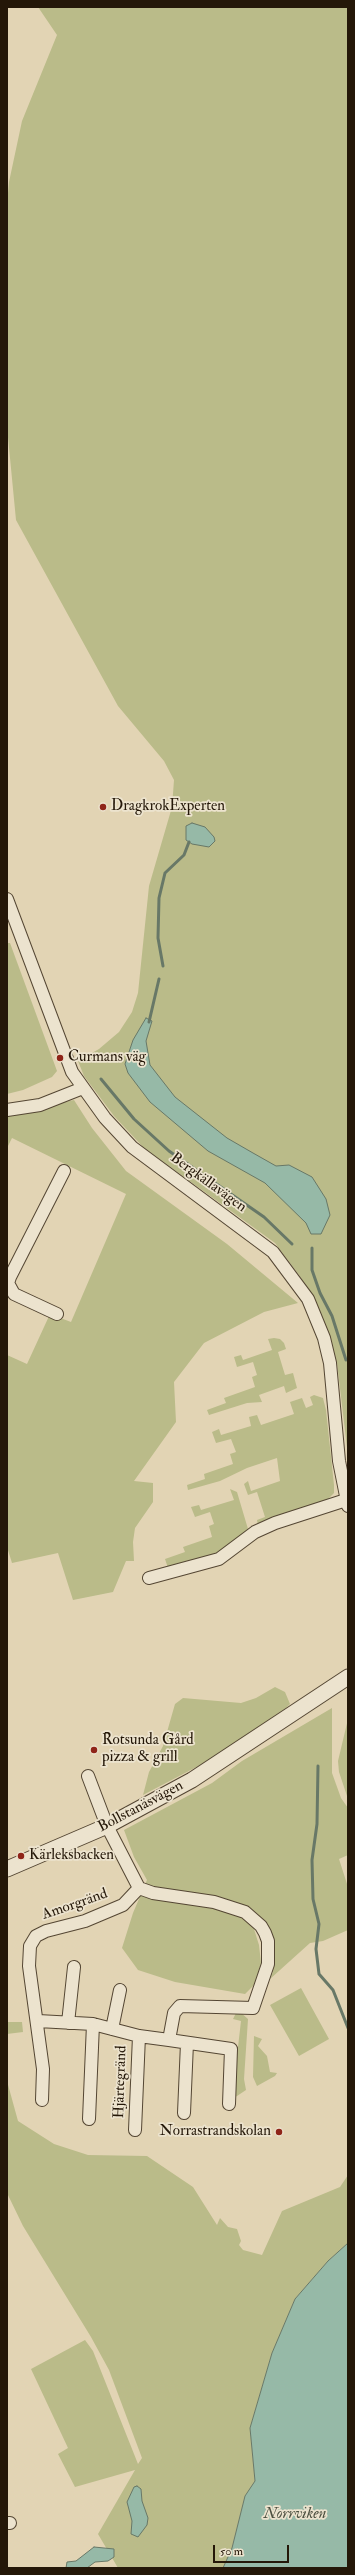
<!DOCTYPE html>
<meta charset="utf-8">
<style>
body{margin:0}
#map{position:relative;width:355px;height:2575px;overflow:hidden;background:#e2d4b4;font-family:"IM FELL Double Pica",serif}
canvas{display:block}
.frame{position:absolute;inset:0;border:8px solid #241708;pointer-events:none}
.scale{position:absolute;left:213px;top:2545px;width:76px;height:18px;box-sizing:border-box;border:2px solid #241708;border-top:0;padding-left:5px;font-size:12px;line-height:14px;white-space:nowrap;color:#241708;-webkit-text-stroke:3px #ece3ce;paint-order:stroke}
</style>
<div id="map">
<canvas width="355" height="2575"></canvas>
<div class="frame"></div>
<div class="scale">50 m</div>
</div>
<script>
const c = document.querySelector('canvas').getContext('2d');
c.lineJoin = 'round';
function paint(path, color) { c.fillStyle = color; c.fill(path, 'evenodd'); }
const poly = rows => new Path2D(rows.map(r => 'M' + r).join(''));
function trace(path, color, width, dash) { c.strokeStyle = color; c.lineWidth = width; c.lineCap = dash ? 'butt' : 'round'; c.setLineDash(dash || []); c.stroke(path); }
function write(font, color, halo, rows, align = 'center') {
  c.font = font + ' "IM FELL Double Pica",serif'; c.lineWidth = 3.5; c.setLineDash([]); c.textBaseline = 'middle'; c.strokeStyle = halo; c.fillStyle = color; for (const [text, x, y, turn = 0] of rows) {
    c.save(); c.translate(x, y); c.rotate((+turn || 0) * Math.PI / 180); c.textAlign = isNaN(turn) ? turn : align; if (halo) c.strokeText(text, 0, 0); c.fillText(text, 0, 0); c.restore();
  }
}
paint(poly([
 [38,7,348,7,348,1456,337,1363,317,1304,299,1275,275,1243,144,1148,114,1116,84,1076,78,1061,99,1049,119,1032,132,1012,138,993,149,886,172,807,174,780,164,761,118,706,16,520,7,427,7,204,9,182,22,121,57,35],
 [7,943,10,943,57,1071,52,1077,23,1090,7,1094],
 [74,1100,92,1128,126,1171,227,1244,298,1303,264,1312,204,1343,174,1382,176,1422,134,1481,153,1483,153,1502,135,1528,133,1542,134,1561,126,1561,113,1592,73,1600,58,1553,12,1563,7,1547,7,1355,27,1364,50,1314,71,1322,126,1194,12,1138,7,1148,7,1115],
 [274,1338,280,1339,284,1343,286,1349,278,1352,285,1375,293,1373,297,1388,286,1393,284,1386,259,1395,262,1402,247,1403,209,1415,207,1410,226,1403,224,1398,255,1387,252,1377,257,1375,253,1362,237,1367,234,1357,241,1355,243,1360,272,1350,268,1339],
 [314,1395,323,1398,326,1410,334,1485,334,1493,327,1500,258,1526,257,1520,265,1517,257,1492,248,1495,244,1484,248,1481,251,1491,280,1481,277,1458,247,1468,220,1481,188,1490,187,1485,205,1479,204,1474,233,1464,230,1454,236,1452,231,1439,216,1443,212,1432,219,1429,221,1435,251,1426,249,1417,257,1415,261,1425,294,1414,290,1402,302,1398,306,1408,313,1405,310,1397],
 [230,1489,237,1492,248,1529,232,1545,215,1555,168,1568,165,1559,185,1552,183,1547,212,1537,209,1526,214,1524,210,1512,195,1517,191,1507,199,1505,201,1510,234,1500],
 [275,1687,285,1692,290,1704,286,1708,206,1762,143,1795,149,1772,163,1746,175,1704,183,1698,241,1703,256,1698],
 [332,1708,332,1773,341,1798,348,1808,348,1855,339,1859,348,1887,348,1930,323,1941,310,1943,270,1979,273,1972,274,1949,248,1910,259,1945,261,1963,255,1984,245,1994,175,1982,138,1970,122,1948,133,1913,147,1880,134,1857,124,1830,212,1783,242,1761],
 [348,1719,348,1799,339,1772,338,1761],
 [301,1988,329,2039,299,2056,270,2005],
 [240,2012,248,2019,244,2079,246,2090,234,2098,234,2047,238,2047,241,2021,233,2019,236,2013],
 [7,2022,22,2022,23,2032,7,2034],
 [254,2036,262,2039,258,2046,267,2056,270,2072,277,2073,275,2076,257,2086,253,2077],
 [7,2081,18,2121,54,2144,88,2155,147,2156,193,2187,217,2225,220,2218,228,2227,237,2229,241,2241,239,2245,243,2250,262,2255,282,2211,340,2187,348,2175,348,2243,328,2261,295,2299,272,2353,250,2428,255,2481,245,2496,232,2548,223,2568,118,2568,98,2534,135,2470,75,2487,58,2454,68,2448,31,2369,85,2340,93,2351,138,2464,142,2458,109,2370,91,2337,23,2226,7,2193]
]), '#babb89');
const water = poly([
 [192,823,205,827,214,837,215,841,209,847,192,844,186,840,186,826,192,823],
 [146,1018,152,1021,146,1041,150,1065,175,1097,227,1138,253,1153,276,1166,289,1165,312,1177,326,1199,330,1215,321,1234,311,1234,306,1223,265,1183,208,1151,150,1102,128,1073,125,1064,133,1040,146,1018],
 [348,2243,348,2568,223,2568,232,2548,245,2496,255,2481,250,2428,272,2353,295,2299,328,2261,348,2243],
 [137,2486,141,2489,142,2501,148,2518,147,2525,138,2537,131,2534,132,2521,127,2502,134,2487,137,2486],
 [94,2547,114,2549,114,2557,108,2561,95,2562,87,2568,66,2568,67,2562,76,2561,94,2547]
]);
paint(water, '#96b9a7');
trace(water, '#687867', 1);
trace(poly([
 [163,966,158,938,159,898,165,873,184,855,189,842],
 [149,1022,159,979],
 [101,1079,134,1119,169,1151,264,1217,292,1244],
 [312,1248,312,1270,320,1293,332,1316,346,1360],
 [318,1766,317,1824,312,1860,313,1899,319,1924,316,1949,319,1974,333,1990,348,2028]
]), '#687867', 3);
const minor = poly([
 [7,899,72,1072,105,1118,132,1147,273,1252,308,1299,324,1338,330,1363,339,1461,348,1506],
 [7,1110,40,1105,83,1088],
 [7,1276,10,1277,64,1171],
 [10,1277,8,1283,14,1294,57,1314],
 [149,1578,219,1559,255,1532,275,1523,346,1500],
 [38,2021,93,2024,139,2036,169,2040,174,2013,180,2006,253,2008,268,1964,268,1941,265,1933,261,1926,245,1912,214,1902,153,1893,139,1888,107,1826,88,1776],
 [68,2023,74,1967],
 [112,2029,120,1990],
 [169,2040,231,2049,229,2104],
 [42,2100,43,2069,29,1966,30,1946,36,1936,46,1931,85,1921,123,1905,139,1888],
 [184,2113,187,2043],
 [89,2119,93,2024],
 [135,2130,139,2036],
 [7,2523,10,2523]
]);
const tertiary = poly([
 [7,1869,107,1826,192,1780,348,1677]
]);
trace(minor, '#544633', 14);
trace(tertiary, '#544633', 17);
trace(minor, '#ece3ce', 12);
trace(tertiary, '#ece3ce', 15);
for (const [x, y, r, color] of [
 [103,807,4,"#8f2418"],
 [60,1058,4,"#8f2418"],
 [94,1750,4,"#8f2418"],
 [21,1856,4,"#8f2418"],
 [279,2132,4,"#8f2418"]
]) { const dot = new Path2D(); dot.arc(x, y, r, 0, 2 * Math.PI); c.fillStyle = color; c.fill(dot); trace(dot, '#ece3ce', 1.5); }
write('15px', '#241708', '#ece3ce', [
 ["DragkrokExperten",111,807],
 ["Curmans väg",68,1058],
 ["Rotsunda Gård",102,1741],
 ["pizza & grill",102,1758],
 ["Kärleksbacken",29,1856],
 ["Norrastrandskolan",271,2132,"right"]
], 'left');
write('15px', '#241708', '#ece3ce', [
 ["Bergkällavägen",208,1183,36],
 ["Bollstanäsvägen",141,1807,-28],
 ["Amorgränd",75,1905,-19],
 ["Hjärtegränd",121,2082,-88]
]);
write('italic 16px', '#4c5040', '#ece3ce', [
 ["Norrviken",295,2515]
]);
</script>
